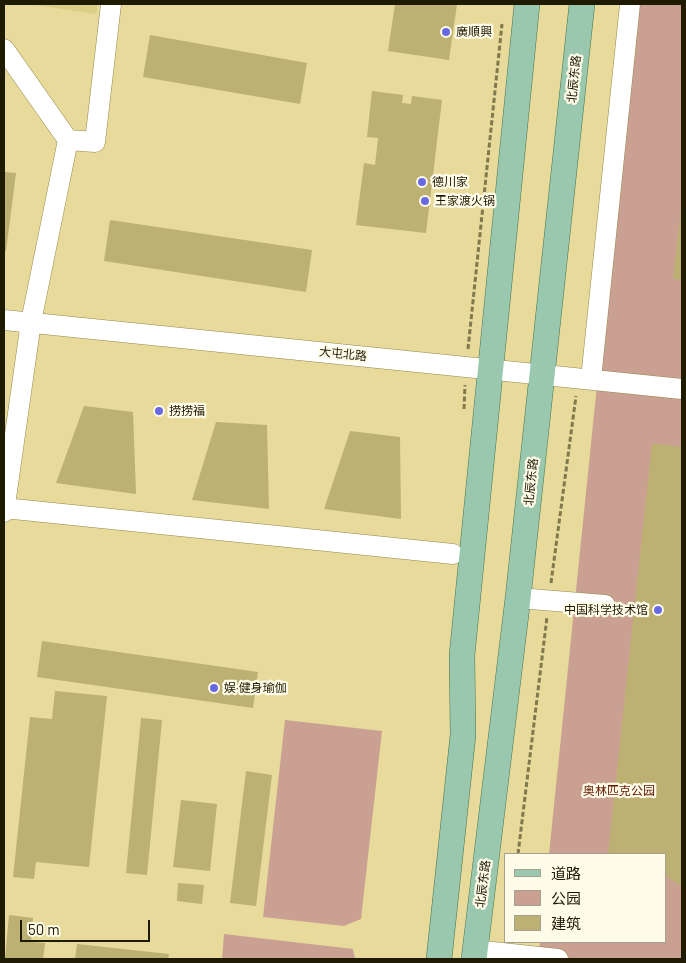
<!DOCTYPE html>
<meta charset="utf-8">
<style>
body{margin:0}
#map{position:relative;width:686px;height:963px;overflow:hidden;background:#e7da9b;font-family:Barlow,"Noto Sans SC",sans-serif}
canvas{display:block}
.frame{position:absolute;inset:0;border:5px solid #1f1a02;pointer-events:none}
.legend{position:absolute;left:504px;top:853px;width:162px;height:90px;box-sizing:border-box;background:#fefbe8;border:1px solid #a5a18c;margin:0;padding:6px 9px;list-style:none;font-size:15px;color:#1f1a02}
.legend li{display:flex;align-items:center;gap:10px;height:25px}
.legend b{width:25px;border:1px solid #a5a18c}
.scale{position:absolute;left:20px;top:920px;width:130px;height:22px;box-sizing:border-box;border:2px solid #1f1a02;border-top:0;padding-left:6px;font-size:15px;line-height:18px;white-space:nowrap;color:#1f1a02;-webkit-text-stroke:4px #fefbe8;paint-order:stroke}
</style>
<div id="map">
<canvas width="686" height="963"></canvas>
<div class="frame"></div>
<ul class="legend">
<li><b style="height:6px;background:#9ac8af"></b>道路</li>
<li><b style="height:14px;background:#caa093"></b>公园</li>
<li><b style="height:14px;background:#bcb072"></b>建筑</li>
</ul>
<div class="scale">50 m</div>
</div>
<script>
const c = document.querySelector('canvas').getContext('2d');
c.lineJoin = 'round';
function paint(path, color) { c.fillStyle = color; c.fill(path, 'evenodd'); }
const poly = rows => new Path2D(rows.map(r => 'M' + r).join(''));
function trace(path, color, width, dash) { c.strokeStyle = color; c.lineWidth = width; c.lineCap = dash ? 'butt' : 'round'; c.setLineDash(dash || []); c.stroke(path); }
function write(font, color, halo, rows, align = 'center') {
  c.font = font + ' Barlow,"Noto Sans SC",sans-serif'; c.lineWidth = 4.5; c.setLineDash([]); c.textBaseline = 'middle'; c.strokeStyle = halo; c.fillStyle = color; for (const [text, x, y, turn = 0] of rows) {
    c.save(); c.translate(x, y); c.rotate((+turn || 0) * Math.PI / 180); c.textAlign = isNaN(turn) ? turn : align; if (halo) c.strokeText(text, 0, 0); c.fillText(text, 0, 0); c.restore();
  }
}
paint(poly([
 [28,4,98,4,96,14]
]), '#dcce86');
paint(poly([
 [636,4,682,4,682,959,538,959,540,942,665,942,665,854,549,854],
 [285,720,382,731,361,919,344,926,263,917],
 [224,934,353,949,355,959,222,959]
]), '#caa093');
paint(poly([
 [395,4,457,4,449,60,388,51],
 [150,35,307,63,300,104,143,77],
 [372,91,403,95,402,103,411,104,412,96,442,100,426,233,356,225,364,163,375,165,378,138,367,137],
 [4,172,16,173,6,251,4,251],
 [681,209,682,209,682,280,673,279],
 [110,220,312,250,306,292,104,261],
 [84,406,133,412,136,494,56,483],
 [216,422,267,425,269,509,192,500],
 [350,431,400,437,401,519,324,509],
 [652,443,682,447,682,887,665,875,665,854,608,854],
 [42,641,258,672,253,708,37,677],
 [55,691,107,696,89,867,36,862,34,879,13,877,30,717,52,719],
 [141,718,162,720,147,875,126,873],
 [246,771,272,775,256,906,230,903],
 [181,800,217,804,210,871,173,867],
 [178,883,204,885,202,904,177,901],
 [9,915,33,918,31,942,45,943,43,959,5,959],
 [77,944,169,954,168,959,75,959]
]), '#bcb072');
const minor = poly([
 [4,49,68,140,31,322,4,512],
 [68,140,95,142,111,4],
 [4,320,682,389],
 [591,379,630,4],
 [4,508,453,554],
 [518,598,605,605],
 [474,950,558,959]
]);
const major = poly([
 [439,959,463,735,462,655,527,4],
 [474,959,518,598,582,4]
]);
trace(minor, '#94874a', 21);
trace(major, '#437450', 26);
trace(poly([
 [468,349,502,24],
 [464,409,465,385],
 [551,583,576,396],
 [518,854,547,617]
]), '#81784d', 3, [5, 2.5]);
trace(minor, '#fff', 20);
trace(major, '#9ac8af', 25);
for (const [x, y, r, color] of [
 [446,32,5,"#676ae3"],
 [422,182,5,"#676ae3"],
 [425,201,5,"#676ae3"],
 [159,411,5,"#676ae3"],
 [658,610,5,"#676ae3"],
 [214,688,5,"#676ae3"]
]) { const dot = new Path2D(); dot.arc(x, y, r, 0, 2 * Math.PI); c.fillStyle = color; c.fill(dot); trace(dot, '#fefbe8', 2); }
write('12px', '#1f1a02', '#fefbe8', [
 ["廣順興",456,32],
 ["德川家",432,182],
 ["王家渡火锅",435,201],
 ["捞捞福",169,411],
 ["中国科学技术馆",648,610,"right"],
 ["娱·健身瑜伽",224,688]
], 'left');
write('12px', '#1f1a02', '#fefbe8', [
 ["北辰东路",574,79,-84],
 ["大屯北路",343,354,6],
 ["北辰东路",531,482,-84],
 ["北辰东路",483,884,-83]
]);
write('12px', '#641900', '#fefbe8', [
 ["奥林匹克公园",619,791]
]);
</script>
